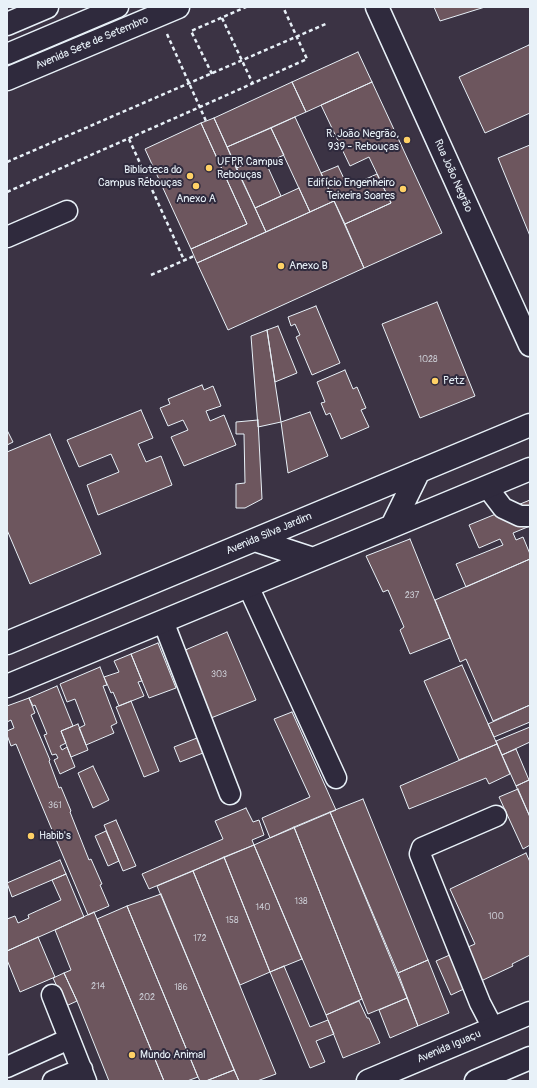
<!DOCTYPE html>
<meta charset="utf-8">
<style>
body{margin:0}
#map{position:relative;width:537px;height:1088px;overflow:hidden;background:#3b3344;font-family:Pangolin,sans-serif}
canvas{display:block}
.frame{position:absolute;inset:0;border:8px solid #e8f1f8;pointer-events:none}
</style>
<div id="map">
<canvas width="537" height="1088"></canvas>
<div class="frame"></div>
</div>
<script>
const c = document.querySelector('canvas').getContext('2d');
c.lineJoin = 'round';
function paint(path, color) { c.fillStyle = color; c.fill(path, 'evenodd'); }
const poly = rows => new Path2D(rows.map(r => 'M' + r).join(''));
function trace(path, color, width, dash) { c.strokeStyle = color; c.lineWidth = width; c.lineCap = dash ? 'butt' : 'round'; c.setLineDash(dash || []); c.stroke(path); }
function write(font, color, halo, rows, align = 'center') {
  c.font = font + ' Pangolin,sans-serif'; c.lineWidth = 4; c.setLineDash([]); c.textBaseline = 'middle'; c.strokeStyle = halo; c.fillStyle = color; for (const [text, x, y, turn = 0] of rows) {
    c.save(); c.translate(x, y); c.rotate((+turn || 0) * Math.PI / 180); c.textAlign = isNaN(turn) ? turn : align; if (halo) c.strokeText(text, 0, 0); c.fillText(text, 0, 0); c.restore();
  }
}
const building = poly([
 [434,7,485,7,440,21,434,7],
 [529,45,530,48,530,113,485,133,459,77,529,45],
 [358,52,372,82,306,112,292,82,358,52],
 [292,82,306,112,227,147,214,118,292,82],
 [372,82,442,233,364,268,345,224,391,203,369,157,350,166,321,105,372,82],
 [295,117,334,201,310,212,271,128,295,117],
 [214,118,266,232,197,263,191,249,247,224,201,123,214,118],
 [201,123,247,224,191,249,145,149,201,123],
 [271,128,284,155,261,165,258,159,236,168,227,147,271,128],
 [530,145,530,236,498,158,530,145],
 [258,159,261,165,266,163,281,196,255,208,236,168,258,159],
 [338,166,348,187,377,174,391,203,345,224,321,173,338,166],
 [299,188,310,212,266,232,255,208,299,188],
 [334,201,364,268,228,330,197,263,334,201],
 [437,302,475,396,420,418,382,324,437,302],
 [316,306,340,363,312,375,296,337,300,335,295,324,291,326,288,317,316,306],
 [278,326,297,373,275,382,267,330,278,326],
 [267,330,281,422,258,427,251,336,267,330],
 [345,370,353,389,357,387,366,408,361,410,369,427,341,439,330,413,326,415,321,403,325,402,317,382,345,370],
 [202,385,204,390,213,386,221,406,206,411,210,421,224,415,236,445,184,466,171,437,188,430,183,420,168,426,160,408,170,404,168,399,202,385],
 [141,410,153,438,138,444,146,462,161,456,172,485,98,515,87,485,119,472,111,454,79,467,67,440,141,410],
 [310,412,328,456,288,473,281,422,310,412],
 [258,420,262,499,245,508,236,508,236,484,245,483,244,434,236,434,236,422,258,420],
 [7,430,13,442,7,445,7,430],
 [50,434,101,554,30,584,7,530,7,452,50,434],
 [530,500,530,526,513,533,516,540,523,537,530,554,530,559,466,587,456,564,503,545,500,539,479,548,469,525,530,500],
 [410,539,450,638,410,654,400,630,404,627,388,590,383,592,366,556,410,539],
 [530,559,530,705,493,721,466,659,460,662,435,600,530,559],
 [227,632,256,700,211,718,183,651,227,632],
 [158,643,176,688,149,698,131,654,158,643],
 [131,654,142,681,138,682,144,696,119,706,113,692,111,693,104,677,119,672,114,661,131,654],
 [462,665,497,744,459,760,424,681,462,665],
 [100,667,107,685,103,686,117,723,111,726,114,733,86,745,79,728,85,725,75,699,67,702,60,684,100,667],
 [57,686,73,726,61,731,66,743,60,746,62,750,67,747,75,767,60,774,54,760,58,758,56,754,52,755,44,735,47,734,35,705,33,706,29,698,57,686],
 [29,698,35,713,31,715,50,760,49,761,59,788,61,787,71,811,70,812,89,860,91,859,102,884,100,885,109,906,88,915,28,773,16,744,11,746,7,735,7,731,14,728,11,720,7,722,7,706,29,698],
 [131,701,159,771,144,777,116,707,131,701],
 [530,705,530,722,494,737,488,724,530,705],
 [292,712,336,810,270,838,262,818,310,797,274,719,292,712],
 [78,724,88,750,71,757,61,731,78,724],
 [530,727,530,742,502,755,496,741,530,727],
 [197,738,203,753,180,762,174,747,197,738],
 [497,744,510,774,489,784,486,778,409,809,400,786,497,744],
 [516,749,529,780,516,786,502,755,516,749],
 [93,766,109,800,93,808,78,773,93,766],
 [529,780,530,780,530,817,516,786,529,780],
 [518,789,530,817,530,845,523,849,499,797,518,789],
 [363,799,428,960,398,973,330,812,363,799],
 [246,808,253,822,259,820,264,835,252,840,254,845,149,889,142,874,223,839,215,821,246,808],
 [330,812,407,998,368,1014,294,827,330,812],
 [116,820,136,866,123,871,104,825,116,820],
 [294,827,362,999,326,1015,254,845,294,827],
 [106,831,119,861,108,866,95,836,106,831],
 [254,845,302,959,270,972,224,857,254,845],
 [526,853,530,862,530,955,512,964,513,966,451,995,436,961,475,944,450,889,526,853],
 [224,857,270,972,240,985,193,871,224,857],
 [60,860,66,874,12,897,7,883,60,860],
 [193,871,276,1074,257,1081,239,1081,157,886,193,871],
 [66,874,84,917,7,951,7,919,15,916,18,923,29,918,28,915,61,900,52,880,66,874],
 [161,894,234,1070,206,1081,200,1081,198,1077,127,906,161,894],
 [127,906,198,1077,187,1081,164,1081,97,919,127,906],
 [94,912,97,919,164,1081,109,1081,77,1001,64,973,71,970,55,930,94,912],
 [38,937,55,977,20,992,7,960,7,951,38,937],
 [428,960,449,1013,418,1026,398,973,428,960],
 [284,966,310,1027,328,1020,334,1034,316,1041,325,1062,310,1068,270,972,284,966],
 [64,973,77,1001,66,1006,53,978,64,973],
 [407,998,418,1026,390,1038,379,1010,407,998],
 [359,1001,367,1018,369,1018,380,1043,343,1058,326,1015,359,1001],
 [234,1070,239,1081,206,1081,234,1070]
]);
paint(building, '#6d565e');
trace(building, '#e8f1f8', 1);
const minor = poly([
 [7,54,118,7],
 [7,237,67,211],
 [487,487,503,508,520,516,530,516],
 [248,586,336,778],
 [163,621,230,794],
 [52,995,86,1081],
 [493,1028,480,1003,420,854,422,848,496,816],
 [7,1067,69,1039],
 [53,1081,82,1069]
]);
const major = poly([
 [377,7,530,345],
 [7,24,47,7],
 [7,79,178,7],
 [392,526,419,471],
 [255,540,313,559],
 [7,643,530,425],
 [7,686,530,469],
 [368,1081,530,1013],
 [476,1081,530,1058]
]);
trace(minor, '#e8f1f8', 23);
trace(major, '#e8f1f8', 25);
trace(poly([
 [222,18,253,84],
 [167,34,206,121],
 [212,74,191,31,246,7],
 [129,139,184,260],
 [7,162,328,23],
 [7,192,200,107,307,59,283,7],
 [151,275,194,256]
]), '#e8f1f8', 2.5, [4, 3]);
trace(minor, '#2f2a3d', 20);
trace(major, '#2f2a3d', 22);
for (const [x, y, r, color] of [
 [407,140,4,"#ffd166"],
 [209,168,4,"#ffd166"],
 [190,176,4,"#ffd166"],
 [196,186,4,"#ffd166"],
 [403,189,4,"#ffd166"],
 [281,266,4,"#ffd166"],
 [435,381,4,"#ffd166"],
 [31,836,4,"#ffd166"],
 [132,1055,4,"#ffd166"]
]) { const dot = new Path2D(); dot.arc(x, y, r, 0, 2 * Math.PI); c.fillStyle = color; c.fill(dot); trace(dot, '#2f2a3d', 1.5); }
write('9px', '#c9cad2', null, [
 ["1028",428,360],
 ["237",412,596],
 ["303",219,675],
 ["361",55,806],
 ["138",301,902],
 ["140",263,908],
 ["100",496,917],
 ["158",232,921],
 ["172",200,939],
 ["214",98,987],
 ["186",181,988],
 ["202",147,998]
]);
write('11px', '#e8f1f8', '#2f2a3d', [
 ["Avenida Sete de Setembro",92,43,-23],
 ["Rua João Negrão",453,176,66],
 ["Avenida Silva Jardim",269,534,-23],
 ["Avenida Iguaçu",449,1047,-23]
]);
write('11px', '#e8f1f8', '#2f2a3d', [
 ["R. João Negrão,",399,134,"right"],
 ["939 - Rebouças",399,147,"right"],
 ["UFPR Campus",217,162],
 ["Rebouças",217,175],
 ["Biblioteca do",182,170,"right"],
 ["Campus Rebouças",182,183,"right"],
 ["Edifício Engenheiro",395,183,"right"],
 ["Teixeira Soares",395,196,"right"],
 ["Anexo A",196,199,"center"],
 ["Anexo B",289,266],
 ["Petz",443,381],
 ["Habib's",39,836],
 ["Mundo Animal",140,1055]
], 'left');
</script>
